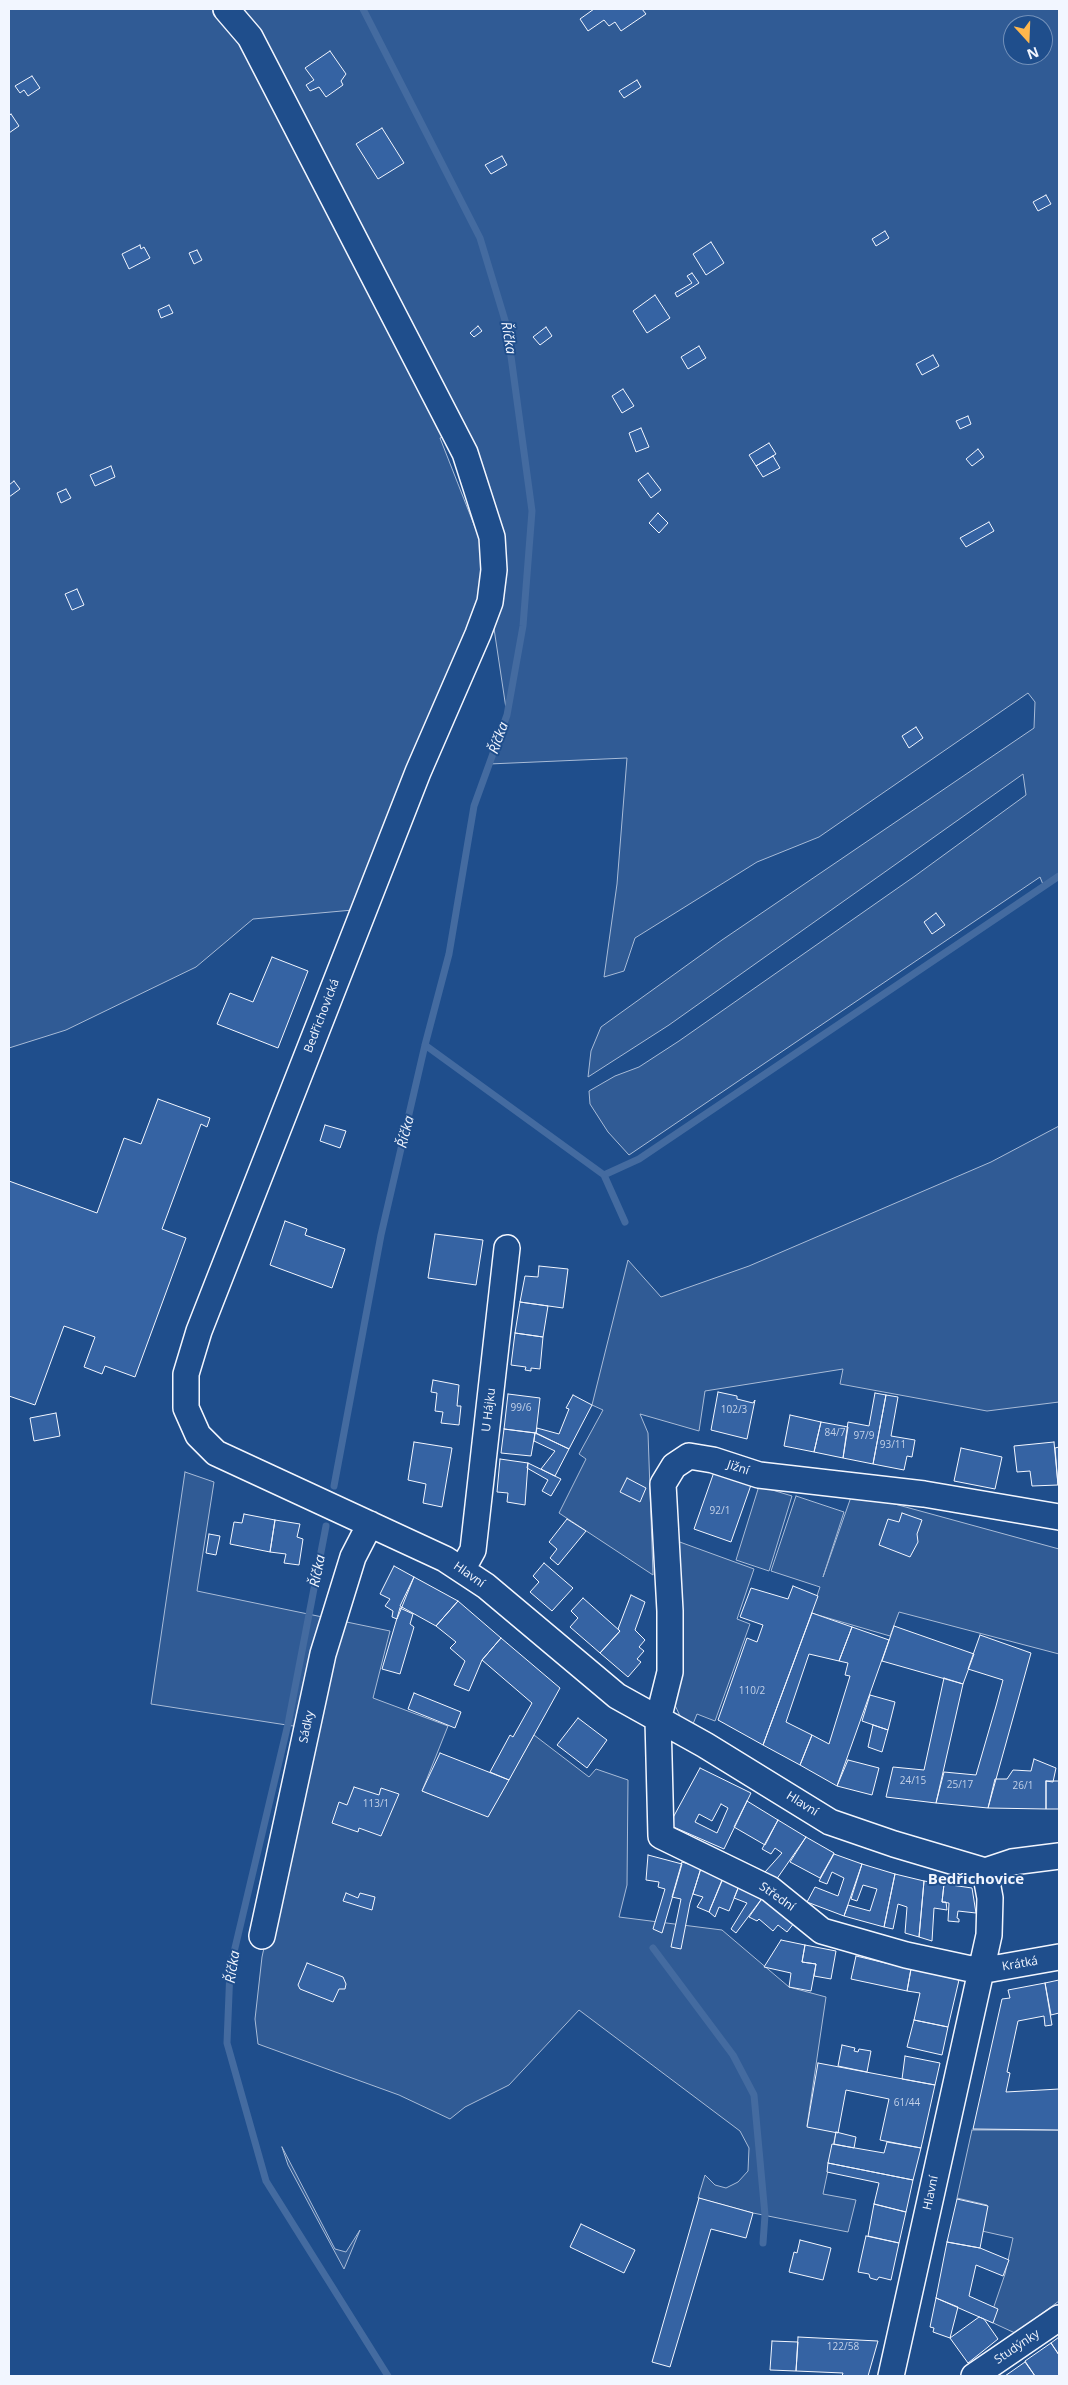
<!DOCTYPE html>
<meta charset="utf-8">
<style>
body{margin:0}
#map{position:relative;width:1068px;height:2385px;overflow:hidden;background:#1f4e8c;font-family:"Open Sans",sans-serif}
canvas{display:block}
.frame{position:absolute;inset:0;border:10px solid #f2f6ff;pointer-events:none}
.north{position:absolute;left:1003px;top:15px;width:50px;height:50px;box-sizing:border-box;background:#1f4e8c;border:1px solid #7391ba;border-radius:50%;rotate:160deg;font-size:14px;font-weight:700;line-height:20px;text-align:center;color:#f2f6ff}
.north::after{content:'';display:block;margin:auto;width:18px;height:22px;background:#ffb74d;clip-path:polygon(50% 0,100% 100%,50% 72%,0 100%)}
</style>
<div id="map">
<canvas width="1068" height="2385"></canvas>
<div class="frame"></div>
<div class="north">N</div>
</div>
<script>
const c = document.querySelector('canvas').getContext('2d');
c.lineJoin = 'round';
function paint(path, color) { c.fillStyle = color; c.fill(path, 'evenodd'); }
const poly = rows => new Path2D(rows.map(r => 'M' + r).join(''));
function trace(path, color, width, dash) { c.strokeStyle = color; c.lineWidth = width; c.lineCap = dash ? 'butt' : 'round'; c.setLineDash(dash || []); c.stroke(path); }
function write(font, color, halo, rows, align = 'center') {
  c.font = font + ' "Open Sans",sans-serif'; c.lineWidth = 4; c.setLineDash([]); c.textBaseline = 'middle'; c.strokeStyle = halo; c.fillStyle = color; for (const [text, x, y, turn = 0] of rows) {
    c.save(); c.translate(x, y); c.rotate((+turn || 0) * Math.PI / 180); c.textAlign = isNaN(turn) ? turn : align; if (halo) c.strokeText(text, 0, 0); c.fillText(text, 0, 0); c.restore();
  }
}
const built = poly([
 [9,9,1059,9,1059,876,1044,887,1040,877,629,1155,608,1132,590,1104,589,1091,615,1076,639,1067,679,1041,915,876,1026,795,1023,774,669,1025,588,1077,591,1051,601,1027,722,940,1034,728,1035,702,1028,693,819,837,757,862,635,938,624,971,604,977,617,884,627,758,489,764,507,715,490,602,494,570,454,432,440,438,480,540,483,574,476,614,353,910,253,919,196,967,66,1030,9,1048,9,9],
 [1013,25,1043,25,1043,55,1013,55,1013,25],
 [1059,1126,1059,1402,987,1411,840,1384,843,1369,705,1391,699,1431,640,1414,648,1433,653,1575,559,1513,586,1459,579,1454,603,1410,592,1405,628,1260,661,1297,749,1266,991,1162,1059,1126],
 [185,1472,214,1482,197,1591,390,1631,373,1698,448,1726,422,1791,488,1816,534,1735,589,1777,596,1769,628,1780,627,1885,619,1917,722,1930,789,1987,826,1997,807,2126,836,2132,823,2194,856,2200,848,2232,753,2213,698,2198,705,2175,715,2185,726,2188,738,2182,748,2171,749,2148,740,2131,579,2010,509,2085,465,2107,450,2119,399,2095,258,2044,255,2019,262,1957,285,1853,306,1728,151,1704,185,1472],
 [759,1486,792,1496,769,1571,736,1560,759,1486],
 [796,1496,844,1512,823,1577,851,1497,891,1503,1059,1549,1059,1654,899,1612,890,1636,811,1613,820,1587,771,1571,796,1496],
 [677,1541,754,1569,737,1619,750,1624,715,1721,697,1714,693,1724,684,1721,680,1716,673,1701,677,1541],
 [972,2130,1059,2130,1059,2301,1015,2333,989,2321,1005,2274,1013,2238,982,2231,987,2205,957,2198,972,2130],
 [282,2147,335,2249,346,2252,360,2230,344,2269,288,2165,282,2147]
]);
paint(built, '#305b95');
trace(built, '#a8bbd7', 1);
trace(poly([
 [425,1045,604,1175,625,1222],
 [604,1175,639,1159,1059,876],
 [334,1486,381,1235,425,1045,449,954,474,806,507,715,523,626,532,511,507,327,480,238,363,9],
 [326,1526,288,1724,230,1969,227,2043,266,2181,388,2376],
 [653,1948,733,2055,754,2095,765,2215,763,2243]
]), '#446ba0', 7);
const building = poly([
 [594,9,642,9,646,14,621,31,615,22,609,26,604,20,588,31,580,19,594,9],
 [330,51,346,74,341,81,343,85,326,97,319,87,310,91,306,85,314,80,305,68,330,51],
 [32,76,40,88,28,96,24,90,20,93,15,86,32,76],
 [637,80,641,87,624,98,619,91,637,80],
 [11,114,19,126,9,133,9,116,11,114],
 [382,128,404,163,378,179,356,144,382,128],
 [502,156,507,165,491,174,485,165,502,156],
 [1046,195,1051,204,1038,211,1033,202,1046,195],
 [885,231,889,238,876,246,872,239,885,231],
 [711,242,724,263,706,275,693,254,711,242],
 [140,245,141,249,144,247,150,258,129,269,122,254,140,245],
 [197,250,202,260,194,264,189,253,197,250],
 [692,273,699,283,677,297,675,293,692,283,687,276,692,273],
 [655,295,670,318,647,333,633,311,655,295],
 [169,305,173,313,161,318,158,310,169,305],
 [478,326,482,331,474,337,470,333,478,326],
 [546,327,552,336,540,345,533,337,546,327],
 [699,346,706,358,688,369,681,357,699,346],
 [933,355,939,366,922,375,916,364,933,355],
 [623,389,634,406,622,413,612,396,623,389],
 [968,416,971,424,960,429,956,421,968,416],
 [641,428,649,447,636,452,629,433,641,428],
 [769,443,776,454,756,466,749,455,769,443],
 [978,449,984,457,972,466,966,459,978,449],
 [773,456,780,468,763,477,756,466,773,456],
 [111,466,115,477,95,486,90,475,111,466],
 [648,473,661,490,651,498,638,480,648,473],
 [14,481,20,489,9,497,9,485,14,481],
 [66,489,71,498,61,503,57,493,66,489],
 [658,513,668,523,659,533,649,523,658,513],
 [989,522,994,531,966,547,960,538,989,522],
 [77,589,84,605,72,610,65,594,77,589],
 [916,727,923,738,909,748,902,736,916,727],
 [936,913,945,925,932,934,924,922,936,913],
 [272,957,308,971,278,1048,217,1024,230,993,253,1002,272,957],
 [158,1099,210,1118,207,1127,201,1124,162,1229,186,1238,135,1377,105,1366,102,1374,84,1367,95,1337,64,1326,35,1405,9,1396,9,1181,97,1213,124,1138,141,1144,158,1099],
 [325,1125,346,1131,340,1148,320,1141,325,1125],
 [285,1221,307,1229,305,1235,345,1249,332,1288,270,1265,285,1221],
 [435,1234,483,1240,476,1285,428,1278,435,1234],
 [539,1266,568,1269,563,1308,520,1302,525,1276,538,1277,539,1266],
 [520,1302,548,1306,543,1337,515,1333,520,1302],
 [515,1333,543,1337,540,1369,531,1368,531,1371,525,1370,526,1367,511,1365,515,1333],
 [433,1380,459,1385,457,1406,461,1406,459,1425,441,1423,443,1412,435,1411,437,1393,431,1392,433,1380],
 [718,1392,737,1396,737,1399,753,1403,755,1400,747,1439,711,1430,718,1392],
 [875,1393,886,1395,873,1464,843,1458,848,1422,869,1426,875,1393],
 [508,1394,540,1398,536,1433,504,1429,508,1394],
 [573,1395,592,1405,569,1449,536,1433,537,1428,559,1434,569,1409,566,1408,573,1395],
 [886,1395,898,1397,891,1436,915,1440,912,1457,907,1456,904,1470,873,1464,886,1395],
 [56,1413,60,1436,34,1441,30,1418,56,1413],
 [790,1415,821,1422,814,1452,784,1446,790,1415],
 [821,1422,848,1427,843,1458,814,1452,821,1422],
 [504,1429,535,1433,531,1456,501,1453,504,1429],
 [535,1433,569,1449,555,1476,541,1469,555,1451,534,1441,535,1433],
 [414,1442,452,1448,442,1507,423,1503,426,1484,408,1480,414,1442],
 [1054,1442,1058,1485,1032,1486,1030,1471,1017,1472,1014,1446,1054,1442],
 [1059,1447,1059,1484,1058,1485,1055,1448,1059,1447],
 [961,1448,1002,1457,995,1489,954,1481,961,1448],
 [500,1459,528,1463,525,1505,507,1502,508,1493,497,1492,500,1459],
 [528,1463,561,1479,551,1496,542,1491,548,1480,527,1468,528,1463],
 [714,1472,751,1485,731,1542,694,1529,714,1472],
 [627,1478,646,1488,640,1502,620,1492,627,1478],
 [902,1513,922,1520,917,1534,918,1542,910,1557,879,1545,888,1519,899,1522,902,1513],
 [244,1514,275,1520,270,1552,230,1544,234,1522,242,1523,244,1514],
 [567,1519,586,1531,558,1565,550,1558,557,1549,549,1542,567,1519],
 [275,1520,300,1524,297,1537,303,1539,299,1565,284,1563,286,1554,270,1552,275,1520],
 [209,1534,220,1536,216,1555,206,1553,209,1534],
 [544,1563,573,1588,552,1611,530,1592,539,1582,533,1576,544,1563],
 [394,1566,414,1577,397,1619,392,1617,393,1611,385,1606,390,1599,380,1594,394,1566],
 [414,1577,458,1601,436,1626,400,1606,414,1577],
 [793,1586,818,1596,763,1745,718,1720,747,1638,757,1642,763,1625,740,1617,751,1588,788,1599,793,1586],
 [631,1595,645,1602,635,1630,645,1640,639,1647,644,1651,637,1659,641,1662,628,1677,600,1653,620,1631,618,1629,631,1595],
 [583,1598,620,1631,600,1653,570,1627,578,1618,571,1611,583,1598],
 [458,1601,501,1638,482,1660,469,1691,454,1685,465,1661,450,1648,456,1642,436,1626,458,1601],
 [400,1608,413,1614,410,1624,414,1627,400,1674,382,1669,400,1608],
 [812,1613,852,1627,839,1661,809,1654,786,1722,812,1735,800,1765,763,1745,812,1613],
 [894,1626,974,1654,963,1684,882,1661,894,1626],
 [852,1627,889,1640,837,1786,800,1765,812,1735,829,1744,850,1676,845,1675,848,1663,839,1661,852,1627],
 [980,1635,1031,1653,988,1808,936,1803,944,1772,976,1775,996,1706,1003,1680,968,1669,980,1635],
 [501,1638,560,1688,509,1780,490,1772,510,1735,513,1737,532,1703,482,1660,501,1638],
 [944,1678,963,1684,936,1803,886,1797,893,1767,924,1770,944,1678],
 [414,1693,461,1712,455,1728,408,1709,414,1693],
 [870,1695,895,1702,888,1730,862,1721,870,1695],
 [578,1718,607,1740,587,1768,557,1745,578,1718],
 [873,1725,888,1730,882,1752,868,1747,873,1725],
 [440,1753,509,1780,488,1817,422,1791,440,1753],
 [1034,1759,1056,1768,1053,1782,1046,1781,1046,1809,988,1808,995,1779,1007,1779,1013,1770,1031,1771,1034,1759],
 [848,1760,879,1768,872,1795,837,1786,848,1760],
 [700,1768,751,1793,724,1849,669,1825,700,1768],
 [721,1804,728,1808,717,1833,695,1822,699,1814,712,1821,721,1804],
 [1046,1781,1059,1781,1059,1809,1046,1809,1046,1781],
 [354,1787,379,1795,381,1788,399,1794,381,1836,359,1828,358,1832,332,1823,339,1802,347,1805,354,1787],
 [747,1801,778,1820,765,1845,734,1827,747,1801],
 [778,1820,806,1837,776,1880,765,1872,782,1853,775,1848,771,1854,762,1849,778,1820],
 [806,1837,834,1853,820,1878,790,1862,806,1837],
 [834,1854,862,1864,844,1916,807,1902,815,1887,838,1896,844,1878,832,1872,827,1884,819,1881,834,1854],
 [648,1855,682,1864,662,1933,653,1929,665,1889,658,1887,659,1882,646,1880,648,1855],
 [682,1862,701,1868,690,1903,681,1949,671,1947,681,1899,672,1897,682,1862],
 [862,1864,895,1874,884,1927,844,1916,848,1905,870,1911,877,1889,863,1885,857,1901,851,1899,862,1864],
 [701,1868,724,1875,709,1912,697,1907,703,1897,693,1894,701,1868],
 [725,1874,741,1881,729,1911,719,1907,715,1917,709,1912,725,1874],
 [895,1874,924,1881,919,1937,905,1933,907,1907,898,1904,893,1929,884,1927,895,1874],
 [741,1881,766,1893,736,1933,731,1929,747,1903,734,1898,741,1881],
 [924,1881,944,1884,942,1902,946,1902,947,1910,934,1908,932,1941,919,1937,924,1881],
 [944,1884,972,1888,976,1913,958,1911,957,1918,959,1919,959,1922,948,1921,949,1903,942,1902,944,1884],
 [346,1893,358,1898,360,1893,375,1897,372,1910,343,1901,346,1893],
 [766,1893,798,1918,787,1932,778,1925,773,1931,759,1919,757,1921,749,1917,766,1893],
 [781,1940,805,1945,802,1962,816,1964,811,1991,789,1987,791,1973,764,1967,781,1940],
 [805,1945,836,1951,831,1979,814,1976,816,1964,802,1962,805,1945],
 [856,1956,911,1969,907,1991,851,1979,856,1956],
 [307,1963,343,1977,346,1984,345,1989,339,1989,333,2002,300,1989,298,1985,307,1963],
 [911,1969,959,1980,948,2027,914,2020,920,1993,907,1991,911,1969],
 [1059,1980,1059,2013,1051,2015,1045,1983,1059,1980],
 [1045,1983,1052,2025,1045,2026,1044,2016,1018,2021,1007,2072,1010,2073,1006,2092,1059,2089,1059,2130,973,2129,1002,1999,1010,1998,1008,1990,1045,1983],
 [914,2020,948,2027,942,2055,907,2047,914,2020],
 [842,2045,855,2048,854,2051,858,2052,859,2049,871,2051,867,2072,838,2066,842,2045],
 [905,2056,940,2063,935,2085,902,2079,905,2056],
 [818,2063,935,2085,921,2148,880,2140,889,2099,846,2090,838,2133,807,2127,818,2063],
 [836,2132,856,2137,854,2148,834,2144,836,2132],
 [887,2142,921,2148,913,2180,828,2163,832,2144,884,2153,887,2142],
 [828,2163,913,2180,906,2212,874,2204,879,2183,827,2172,828,2163],
 [699,2198,753,2213,746,2238,711,2229,670,2367,652,2362,699,2198],
 [957,2199,988,2206,980,2248,947,2242,957,2199],
 [874,2204,906,2212,899,2243,868,2236,874,2204],
 [581,2224,635,2250,624,2273,570,2247,581,2224],
 [866,2236,899,2243,891,2280,879,2277,877,2280,870,2278,869,2274,858,2272,866,2236],
 [800,2240,831,2248,823,2280,789,2272,794,2252,797,2253,800,2240],
 [947,2242,980,2248,1009,2260,1003,2276,976,2265,969,2296,998,2309,993,2323,936,2298,947,2242],
 [936,2298,958,2307,950,2338,933,2332,934,2328,930,2327,936,2298],
 [979,2317,984,2319,998,2339,968,2363,950,2338,979,2317],
 [798,2337,878,2341,868,2376,842,2376,843,2373,796,2371,798,2337],
 [1059,2337,1059,2355,1051,2343,1059,2337],
 [772,2341,798,2342,796,2371,770,2370,772,2341],
 [1051,2343,1059,2355,1059,2376,1035,2376,1025,2361,1051,2343],
 [1025,2362,1035,2376,1005,2376,1025,2362]
]);
paint(building, '#3563a3');
trace(building, '#f2f6ff', 1);
const minor = poly([
 [226,9,250,37,465,453,492,537,494,570,490,602,478,634,418,772,199,1331,186,1374,186,1408,198,1435,216,1453,445,1559,486,1586,617,1696,705,1745,830,1822,894,1844,985,1871,990,1898,989,1935,891,2376],
 [1059,1517,924,1494,759,1475,713,1460,689,1456,674,1466,663,1484,670,1611,670,1672,658,1720,661,1836,770,1889,822,1931,906,1955,980,1971,1059,1957],
 [462,1570,473,1550,507,1248],
 [985,1871,1012,1862,1059,1856],
 [262,1936,323,1654,353,1557,370,1524],
 [974,2376,1059,2318]
]);
trace(minor, '#f2f6ff', 28);
trace(minor, '#1f4e8c', 25);
write('10px', '#c3d1e8', null, [
 ["99/6",521,1408],
 ["102/3",734,1410],
 ["84/7",835,1433],
 ["97/9",864,1436],
 ["93/11",893,1445],
 ["92/1",720,1511],
 ["110/2",752,1691],
 ["24/15",913,1781],
 ["25/17",960,1785],
 ["26/1",1023,1786],
 ["113/1",376,1804],
 ["61/44",907,2103],
 ["122/58",843,2347]
]);
write('12px', '#f2f6ff', '#1f4e8c', [
 ["Bedřichovická",322,1016,-69],
 ["U Hájku",489,1410,-83],
 ["Jižní",738,1468,18],
 ["Hlavní",469,1575,35],
 ["Sádky",307,1727,-78],
 ["Hlavní",802,1804,32],
 ["Střední",777,1897,35],
 ["Krátká",1020,1964,-10],
 ["Hlavní",931,2193,-78],
 ["Studýnky",1017,2347,-34]
]);
write('italic 14px', '#f2f6ff', '#1f4e8c', [
 ["Říčka",508,338,80],
 ["Říčka",499,738,-70],
 ["Říčka",406,1132,-76],
 ["Říčka",318,1571,-79],
 ["Říčka",233,1967,-81]
]);
write('bold 15px', '#f2f6ff', '#1f4e8c', [
 ["Bedřichovice",976,1880]
]);
</script>
